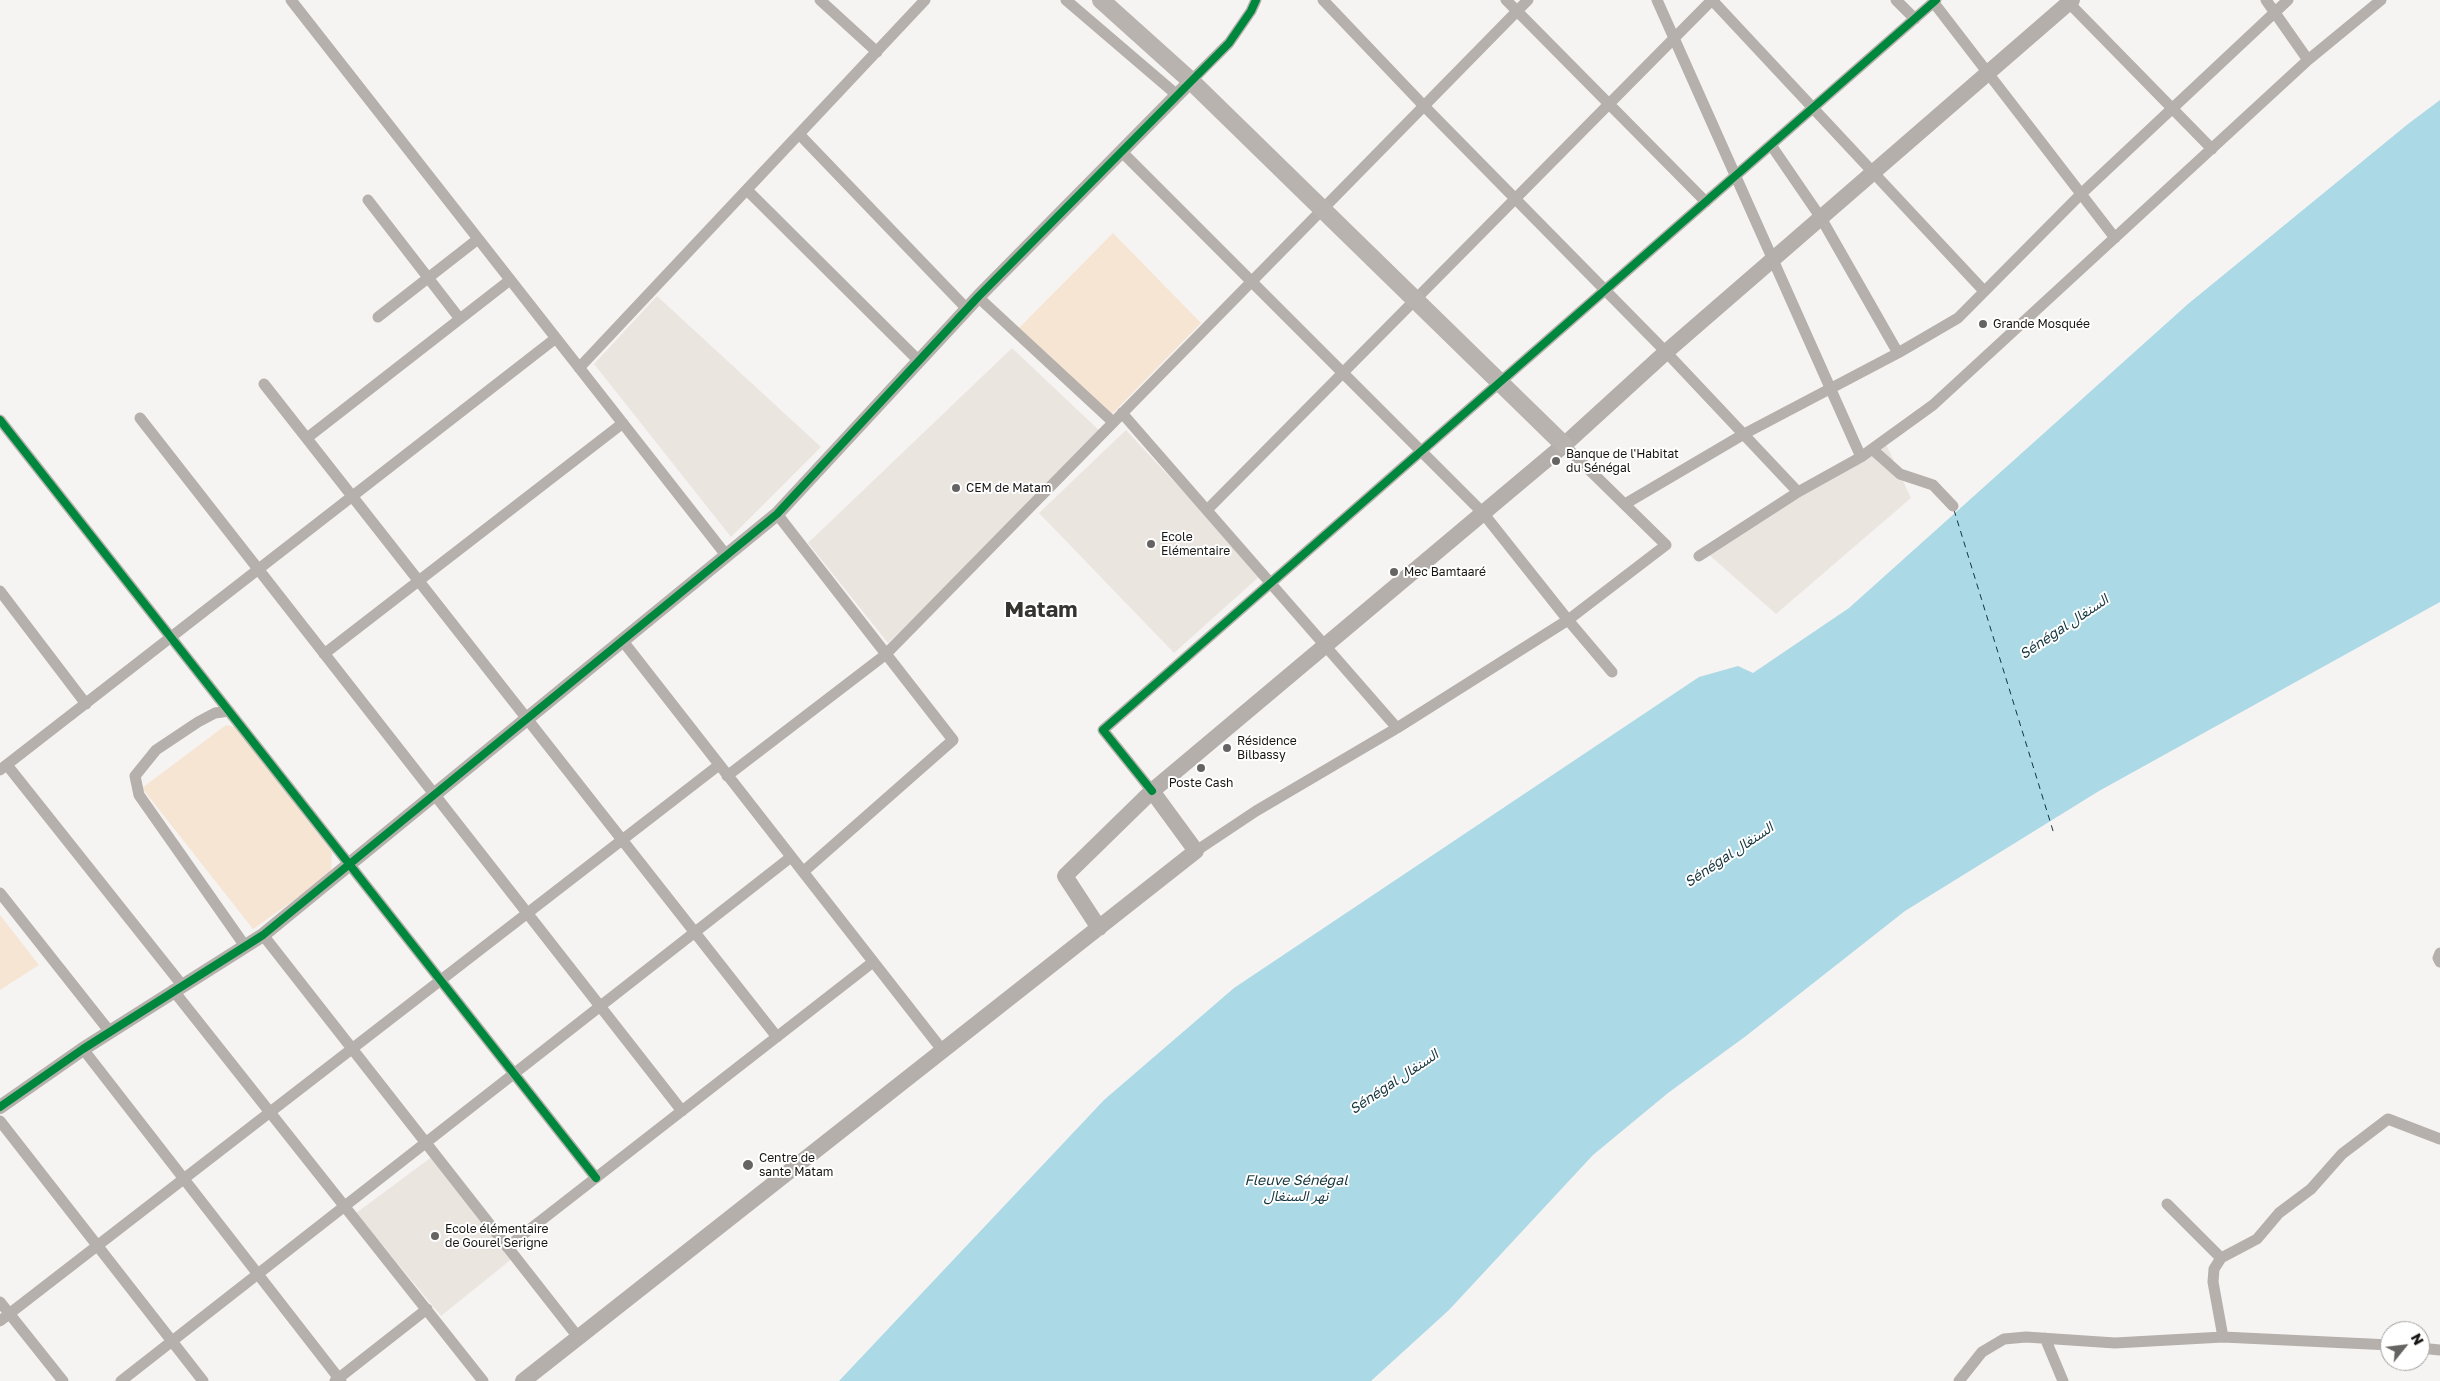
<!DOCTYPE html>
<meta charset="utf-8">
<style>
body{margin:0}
#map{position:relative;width:2440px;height:1381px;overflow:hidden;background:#f6f4f2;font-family:"Golos Text",sans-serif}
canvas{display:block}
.north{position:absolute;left:2380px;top:1321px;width:50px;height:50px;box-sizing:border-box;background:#fff;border:1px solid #a2a2a1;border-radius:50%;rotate:61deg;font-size:14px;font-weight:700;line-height:20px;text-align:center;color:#171614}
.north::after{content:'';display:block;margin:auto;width:18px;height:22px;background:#656462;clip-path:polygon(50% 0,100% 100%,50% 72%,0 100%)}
</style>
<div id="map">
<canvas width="2440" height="1381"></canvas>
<div class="north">N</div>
</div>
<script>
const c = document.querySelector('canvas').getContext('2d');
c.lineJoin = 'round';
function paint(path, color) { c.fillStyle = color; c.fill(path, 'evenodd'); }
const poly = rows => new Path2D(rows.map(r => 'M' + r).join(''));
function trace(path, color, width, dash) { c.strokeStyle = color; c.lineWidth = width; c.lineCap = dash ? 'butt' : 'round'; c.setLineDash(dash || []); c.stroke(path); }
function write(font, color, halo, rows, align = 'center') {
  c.font = font + ' "Golos Text","Noto Sans Arabic",sans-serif'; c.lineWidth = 4; c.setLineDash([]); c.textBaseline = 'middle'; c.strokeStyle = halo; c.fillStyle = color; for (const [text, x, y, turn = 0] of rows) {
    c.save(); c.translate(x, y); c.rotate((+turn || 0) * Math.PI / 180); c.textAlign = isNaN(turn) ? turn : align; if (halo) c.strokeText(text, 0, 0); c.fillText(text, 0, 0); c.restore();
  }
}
paint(poly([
 [657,296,821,447,731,537,594,364],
 [1012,348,1103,434,888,643,808,543],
 [1126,430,1261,575,1174,653,1039,513],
 [1886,444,1911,498,1776,614,1707,553],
 [433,1156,513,1258,441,1316,356,1213]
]), '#ebe5e0');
paint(poly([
 [1113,233,1201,323,1111,415,1019,328],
 [226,725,235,727,332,852,331,874,253,929,142,788],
 [0,915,39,965,0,990]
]), '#f6e5d3');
paint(poly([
 [2440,100,2440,602,2099,791,1905,911,1746,1036,1668,1093,1593,1155,1449,1310,1371,1381,839,1381,1104,1100,1234,988,1699,677,1738,666,1753,673,1849,608,2188,304,2408,124]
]), '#abd9e6');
trace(poly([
 [1954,510,2054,834]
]), '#14353e', 1, [6, 5]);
trace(poly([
 [291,0,726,555],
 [820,0,877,52],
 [1066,0,1177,95],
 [1323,0,1424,106,1666,352,1798,492],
 [1506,0,1706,202],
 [1657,0,1861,457],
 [1712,0,1984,291],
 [1896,0,1915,19],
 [2066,0,2212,149],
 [2266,0,2308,60],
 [1934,3,2115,238],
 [1191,81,1229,43,1251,11,1256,0],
 [799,134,967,309],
 [1771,145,1821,218,1898,353],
 [1121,151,1483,513,1568,620,1612,672],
 [747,190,919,361],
 [368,200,460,319],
 [978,297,1113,422],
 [378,317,478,239],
 [579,368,925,0],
 [264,384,777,1037],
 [1122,413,1397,728],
 [140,418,682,1111],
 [0,420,596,1178],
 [307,438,510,280],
 [1872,449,1900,474,1933,485,1953,506],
 [1625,504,1744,434,1898,353,1958,318,2081,194,2288,0],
 [1207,510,1712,0],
 [777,514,953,740,803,872],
 [1699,556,1798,492,1861,457,1933,405,2308,60,2381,0],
 [0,591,86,704],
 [622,640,943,1051],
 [324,654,623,423],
 [229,711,215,713,198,722,156,750,135,776,139,795,245,946],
 [7,765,182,985],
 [0,770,556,338],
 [727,776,885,655,1528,0],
 [1152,791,1103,730,1936,0],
 [1196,851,1256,811,1397,728,1568,620,1666,545,1564,445],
 [0,893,110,1032],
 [263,935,578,1337],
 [2440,953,2438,958,2440,962],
 [173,990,483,1381],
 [83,1049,341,1381],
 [0,1121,203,1381],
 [2167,1204,2221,1258],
 [507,1247,873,962],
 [0,1302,63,1381],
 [0,1321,719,765],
 [2223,1337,2213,1282,2214,1269,2221,1258,2257,1239,2279,1213,2311,1189,2342,1154,2388,1119,2440,1139],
 [2045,1338,2063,1381],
 [2420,1348,2440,1350],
 [121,1381,791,857],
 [335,1381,427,1309],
 [1959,1381,1982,1352,2004,1339,2026,1337,2115,1343,2223,1337,2390,1345]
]), '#b5b0ab', 11);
trace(poly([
 [0,1107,83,1049,263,935,777,514,978,297,1191,81]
]), '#b5b0ab', 14);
trace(poly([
 [1099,928,1065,876,1152,791],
 [523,1381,1196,851,1152,791,1564,445,1666,352,2072,0]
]), '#b5afab', 16);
trace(poly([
 [1101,0,1191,81,1564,445]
]), '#b8b3ae', 18);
trace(poly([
 [0,420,596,1178],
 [1152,791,1103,730,1936,0],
 [0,1107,83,1049,263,935,777,514,978,297,1229,43,1251,11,1256,0]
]), '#00873e', 8);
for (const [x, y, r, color] of [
 [1983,324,5,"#656462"],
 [1556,461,5,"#656462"],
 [956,488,5,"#656462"],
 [1151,544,5,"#656462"],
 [1394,572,5,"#656462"],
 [1227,748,5,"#656462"],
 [1201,768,5,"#656462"],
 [748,1165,6,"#656462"],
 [435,1236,5,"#656462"]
]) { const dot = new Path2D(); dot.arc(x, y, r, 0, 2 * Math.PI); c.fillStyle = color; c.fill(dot); trace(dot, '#fff', 2); }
write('12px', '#171614', '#fff', [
 ["Grande Mosquée",1993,324],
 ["Banque de l'Habitat",1566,454],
 ["du Sénégal",1566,468],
 ["CEM de Matam",966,488],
 ["Ecole",1161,537],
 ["Elémentaire",1161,551],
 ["Mec Bamtaaré",1404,572],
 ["Résidence",1237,741],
 ["Bilbassy",1237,755],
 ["Poste Cash",1201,783,"center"],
 ["Centre de",759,1158],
 ["sante Matam",759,1172],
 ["Ecole élémentaire",445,1229],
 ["de Gourel Serigne",445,1243]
], 'left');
write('italic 14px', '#14353e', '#fff', [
 ["Sénégal السنغال",2064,627,-34],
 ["Sénégal السنغال",1729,855,-34],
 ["Sénégal السنغال",1394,1082,-34],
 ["Fleuve Sénégal",1296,1181],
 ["نهر السنغال",1296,1197]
]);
write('bold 22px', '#363431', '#fff', [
 ["Matam",1041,610]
]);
</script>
